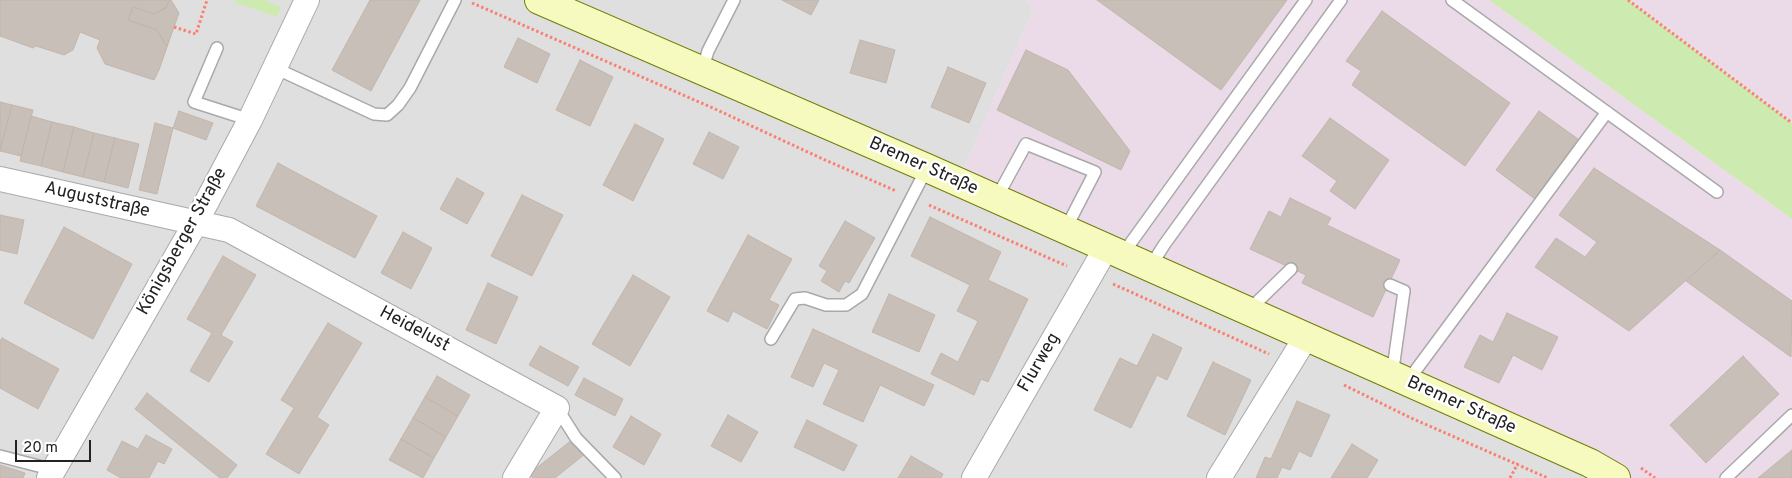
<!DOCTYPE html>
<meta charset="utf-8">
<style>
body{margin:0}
#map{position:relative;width:1792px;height:478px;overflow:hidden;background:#f2efe9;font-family:Overpass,sans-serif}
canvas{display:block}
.scale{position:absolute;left:15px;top:440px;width:76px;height:22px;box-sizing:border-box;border:2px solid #222;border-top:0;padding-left:6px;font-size:15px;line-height:18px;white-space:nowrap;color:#222;-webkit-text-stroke:4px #fff;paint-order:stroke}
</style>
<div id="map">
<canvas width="1792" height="478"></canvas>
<div class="scale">20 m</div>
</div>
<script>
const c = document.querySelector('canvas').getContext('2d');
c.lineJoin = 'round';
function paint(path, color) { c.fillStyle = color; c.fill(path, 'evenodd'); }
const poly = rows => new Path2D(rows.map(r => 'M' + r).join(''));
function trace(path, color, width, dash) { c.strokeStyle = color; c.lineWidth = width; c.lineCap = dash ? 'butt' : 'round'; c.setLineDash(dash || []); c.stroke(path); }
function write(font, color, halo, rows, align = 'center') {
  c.font = font + ' Overpass,sans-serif'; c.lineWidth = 5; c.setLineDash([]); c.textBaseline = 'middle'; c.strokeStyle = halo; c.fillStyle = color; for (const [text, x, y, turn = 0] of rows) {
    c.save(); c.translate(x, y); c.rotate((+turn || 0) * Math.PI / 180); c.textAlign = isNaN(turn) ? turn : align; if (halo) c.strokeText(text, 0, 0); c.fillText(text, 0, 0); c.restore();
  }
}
paint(poly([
 [0,0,1025,0,1033,10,958,182,1616,478,0,478]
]), '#e0dfdf');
paint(poly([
 [1025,0,1489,0,1792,219,1792,478,1616,478,958,182,1033,10],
 [1628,0,1792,0,1792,123]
]), '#ebdbe8');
paint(poly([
 [235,0,264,0,281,7,277,17,234,2],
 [1489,0,1628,0,1792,123,1792,219]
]), '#cdebb0');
const building = poly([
 [0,0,169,0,166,8,153,14,133,7,128,20,157,30,167,47,159,70,154,80,105,64,97,48,100,40,80,32,73,50,64,55,36,46,33,48,0,36,0,0],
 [169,0,171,0,179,13,167,47,157,30,128,20,133,7,153,14,166,8,169,0],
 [370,0,420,0,371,91,332,70,370,0],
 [782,0,819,0,811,15,782,0],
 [1097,0,1287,0,1221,90,1097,0],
 [1382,11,1510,103,1465,166,1352,85,1361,71,1346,61,1382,11],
 [518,38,550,54,537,83,504,67,518,38],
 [860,40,895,50,886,83,850,73,860,40],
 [1026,50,1068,70,1130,151,1121,170,997,110,1026,50],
 [580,60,613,77,590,126,556,110,580,60],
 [948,67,986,83,969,123,931,107,948,67],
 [0,102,12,105,0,151,0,102],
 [12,105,33,110,21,156,0,151,12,105],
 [179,111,213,123,206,140,173,128,179,111],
 [1539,111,1578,139,1535,199,1496,170,1539,111],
 [31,116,52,122,41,166,20,161,31,116],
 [1330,118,1389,160,1355,209,1330,191,1337,181,1302,156,1330,118],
 [52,122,74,127,63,172,41,166,52,122],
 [155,123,173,128,157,194,139,190,155,123],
 [635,124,664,139,633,201,603,185,635,124],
 [74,127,94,133,83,177,63,172,74,127],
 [709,132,739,147,723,179,693,164,709,132],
 [94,133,115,138,104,182,83,177,94,133],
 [115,138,139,144,128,188,104,182,115,138],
 [278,163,377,216,355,258,256,206,278,163],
 [1594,168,1720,250,1629,331,1535,267,1556,238,1585,257,1597,242,1559,215,1594,168],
 [457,178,484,193,467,224,440,209,457,178],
 [522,195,563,215,532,276,491,256,522,195],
 [1290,198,1331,218,1327,225,1400,260,1373,317,1302,283,1306,275,1250,249,1269,211,1281,217,1290,198],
 [0,215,24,220,17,254,0,250,0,215],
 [930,217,1001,252,988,280,1028,299,988,382,981,379,974,395,931,374,941,353,958,362,978,321,957,311,970,285,911,256,930,217],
 [845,221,875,238,849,283,845,281,839,292,821,281,827,271,819,266,845,221],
 [64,227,132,264,93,339,24,303,64,227],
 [403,232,432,248,411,289,381,273,403,232],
 [748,235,792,259,769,300,779,305,767,329,733,311,728,322,707,311,748,235],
 [1720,250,1792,301,1791,357,1686,281,1720,250],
 [223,256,256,275,221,335,233,342,209,382,190,371,212,333,187,319,223,256],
 [633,275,670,297,630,366,592,344,633,275],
 [488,283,518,297,496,344,466,330,488,283],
 [889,294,935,315,919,352,872,332,889,294],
 [1507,313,1558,337,1542,370,1513,355,1499,383,1464,367,1480,335,1493,342,1507,313],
 [328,323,362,343,317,417,329,425,299,474,266,454,294,408,281,400,328,323],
 [813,329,934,385,924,406,880,385,863,422,823,404,839,370,824,363,813,387,791,377,813,329],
 [1153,334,1182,348,1167,380,1157,375,1131,428,1094,410,1120,358,1137,366,1153,334],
 [2,338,59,369,38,409,0,388,0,341,2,338],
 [540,346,579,367,568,386,529,365,540,346],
 [1743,356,1779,394,1706,463,1670,425,1743,356],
 [1213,362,1251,380,1225,435,1187,416,1213,362],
 [437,376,470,395,458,416,425,397,437,376],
 [584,378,623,399,615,416,575,395,584,378],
 [147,393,237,465,227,478,220,478,135,409,147,393],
 [425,397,458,416,446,437,413,418,425,397],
 [1297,401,1330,415,1311,457,1299,451,1290,470,1282,467,1277,478,1256,478,1265,457,1271,459,1297,401],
 [728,415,758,432,741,462,711,446,728,415],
 [631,416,661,434,644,465,613,447,631,416],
 [413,418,446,437,434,458,401,439,413,418],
 [807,420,857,445,844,471,794,447,807,420],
 [146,435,172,449,164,464,158,461,149,478,121,478,107,470,122,441,138,449,146,435],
 [401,439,434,458,423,478,389,460,401,439],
 [573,439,585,454,555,478,533,478,529,474,573,439],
 [1352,444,1378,460,1367,478,1331,478,1352,444],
 [1792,450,1792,478,1758,478,1792,450],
 [911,456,943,474,941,478,898,478,911,456],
 [0,465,25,473,23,478,0,478,0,465]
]);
paint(building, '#c7bfb8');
trace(building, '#c4b6ab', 1);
const lane = poly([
 [1452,0,1717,192],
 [217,48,194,102,250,120],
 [275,68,374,114,387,115,398,105,410,88,455,0],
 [702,71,708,51,734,0],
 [996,199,1026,144,1095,172,1065,230],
 [1122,255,1306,0],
 [1150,267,1164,245,1341,0],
 [1390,285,1404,291,1392,376],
 [1249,310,1291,269],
 [771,339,795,299,805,298,826,305,846,305,862,294,927,168],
 [1407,382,1607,112],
 [557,408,576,438,615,478],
 [0,456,54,470],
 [1726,478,1792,415]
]);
const street = poly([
 [0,179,229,230,557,408,515,478],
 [49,478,195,224,250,120,307,0],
 [974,478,1106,248],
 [1219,478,1306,337]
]);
const secondary = poly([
 [539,0,927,168,1590,463,1616,478]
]);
trace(lane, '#a9a9a9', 14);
trace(street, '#a9a9a9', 26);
trace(secondary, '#707d05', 30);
trace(poly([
 [1628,0,1792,123],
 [472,3,715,109,825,160,896,191],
 [174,27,196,34,207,0],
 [929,205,1067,266],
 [1113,284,1269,354],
 [1344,385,1409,417,1548,478],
 [1641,468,1655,478],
 [1510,478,1518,463]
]), '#fa8072', 3, [2.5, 2.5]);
trace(lane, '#fff', 11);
trace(street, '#fff', 24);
trace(secondary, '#f7fabf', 28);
write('18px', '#222', '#fff', [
 ["Bremer Straße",923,167,24],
 ["Auguststraße",97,201,13],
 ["Königsberger Straße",183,242,-61],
 ["Heidelust",414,330,28],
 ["Flurweg",1040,363,-60],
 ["Bremer Straße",1461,406,24]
]);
</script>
